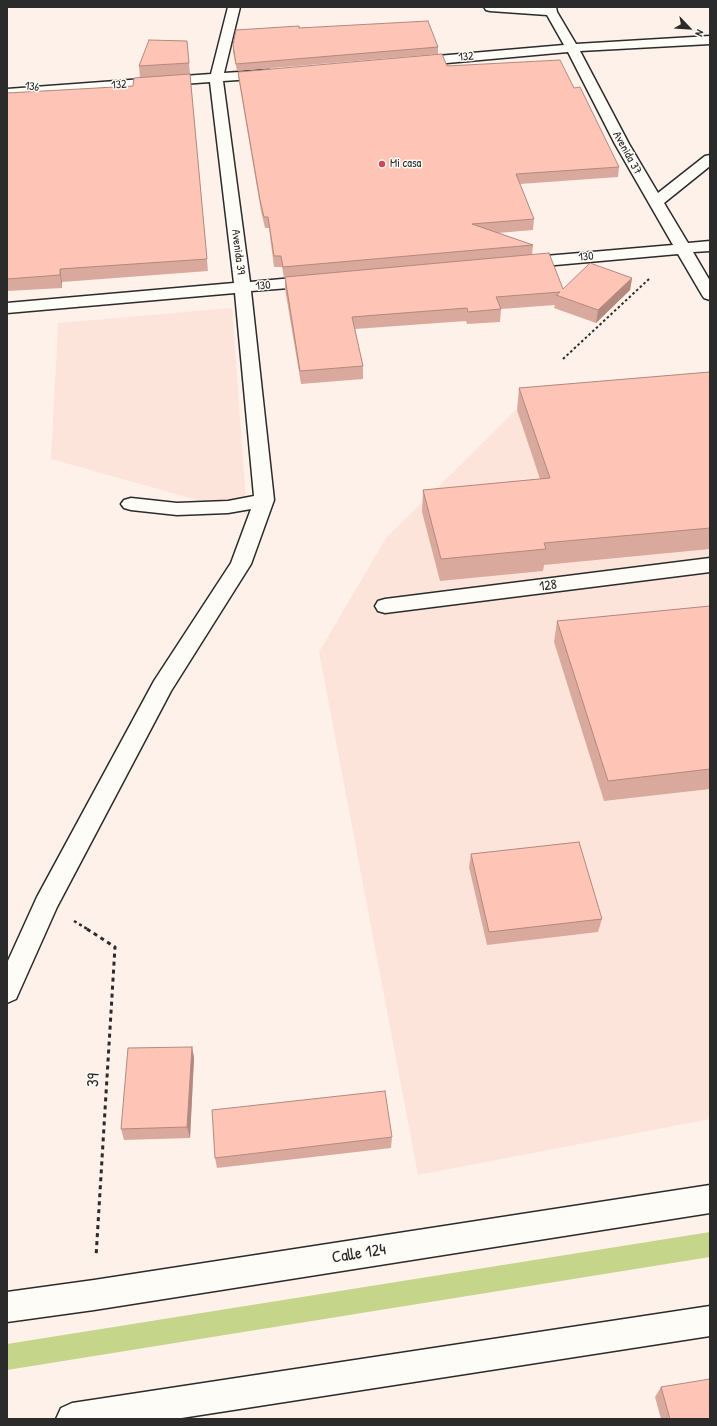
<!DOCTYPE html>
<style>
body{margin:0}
#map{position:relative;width:717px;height:1426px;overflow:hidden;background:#fdf1ea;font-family:"Patrick Hand",sans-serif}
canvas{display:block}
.frame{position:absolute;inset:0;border:8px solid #2b2b2b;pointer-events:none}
.north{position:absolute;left:669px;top:8px;width:40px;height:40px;-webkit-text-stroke:3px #fdfcf7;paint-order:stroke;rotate:115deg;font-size:11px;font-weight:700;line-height:16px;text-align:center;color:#2b2b2b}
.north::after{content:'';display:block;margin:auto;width:14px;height:18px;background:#2b2b2b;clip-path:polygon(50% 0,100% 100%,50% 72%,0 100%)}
</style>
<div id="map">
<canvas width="717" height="1426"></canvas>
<div class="frame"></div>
<div class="north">N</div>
</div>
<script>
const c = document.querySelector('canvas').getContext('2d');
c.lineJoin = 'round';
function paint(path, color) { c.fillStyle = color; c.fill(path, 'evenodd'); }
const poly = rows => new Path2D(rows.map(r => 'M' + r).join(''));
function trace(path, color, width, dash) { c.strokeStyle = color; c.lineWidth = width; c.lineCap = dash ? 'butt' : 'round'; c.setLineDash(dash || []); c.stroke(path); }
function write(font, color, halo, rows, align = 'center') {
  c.font = font + ' "Patrick Hand",sans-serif'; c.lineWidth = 3; c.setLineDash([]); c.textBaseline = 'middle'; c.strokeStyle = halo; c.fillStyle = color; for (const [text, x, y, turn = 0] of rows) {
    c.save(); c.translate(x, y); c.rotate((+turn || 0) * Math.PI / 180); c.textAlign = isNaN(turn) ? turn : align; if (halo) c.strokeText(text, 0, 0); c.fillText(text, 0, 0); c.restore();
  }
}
paint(poly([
 [232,308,247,514,51,459,58,323],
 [710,373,710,1119,418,1175,319,652,386,538,537,389]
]), '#fde4da');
paint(poly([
 [710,1232,710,1257,7,1370,7,1344]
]), '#c5d589');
const minor = poly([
 [228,7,240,7,224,73,268,70,273,71,275,74,273,77,268,78,223,81,250,282,314,276,320,278,322,281,320,284,314,286,251,291,274,500,251,564,171,691,57,907,16,999,7,1003,7,963,37,897,154,681,231,563,251,509,228,513,177,515,131,510,124,508,121,504,124,500,131,498,177,503,228,501,254,496,235,293,7,313,7,303,234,283,210,82,7,97,7,89,211,74,228,7],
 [484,7,556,7,557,12,576,44,710,36,710,44,580,51,629,144,658,193,705,156,710,155,710,166,664,203,688,243,710,241,710,251,693,252,710,281,710,300,704,298,702,295,678,254,522,268,516,266,514,263,516,260,522,258,673,245,615,144,568,52,414,66,409,65,408,62,409,59,414,58,564,45,547,15,490,11,486,10,484,7],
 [710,558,710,572,385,613,378,611,375,606,378,601,385,599,710,558],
 [710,1185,710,1213,94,1310,7,1322,7,1292,94,1280,710,1185],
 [710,1306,710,1336,175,1419,56,1419,61,1408,72,1403,710,1306]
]);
trace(minor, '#2b2b2b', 3);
trace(poly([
 [563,359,649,279]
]), '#2b2b2b', 2, [2.5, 2.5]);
trace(poly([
 [74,921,89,930]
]), '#2b2b2b', 2.5, [3, 3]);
trace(poly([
 [87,929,115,947,96,1257]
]), '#2b2b2b', 3, [4, 4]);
paint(minor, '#fdfcf7');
paint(poly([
 [299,26,300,28,438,47,438,54,237,71,233,52,233,45],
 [187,41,208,271,62,282,62,288,7,291,7,93,133,86,140,78,139,66],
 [447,66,574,88,619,167,618,177,520,184,534,219,533,230,498,233,533,245,532,255,563,289,632,278,630,290,596,323,554,308,555,305,501,309,500,322,467,324,466,321,355,329,363,366,363,379,301,384,285,289,285,277,284,278,282,267,274,267,269,228,265,228,261,211,239,82,238,72],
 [710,372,710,549,544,565,543,571,440,581,422,512,423,490,540,479,517,410,519,388],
 [710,606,710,789,604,801,554,642,557,621],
 [471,854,602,919,598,932,487,945,469,867],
 [192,1047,194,1058,190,1138,124,1140,121,1129],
 [392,1137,391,1148,217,1168,215,1158],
 [661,1387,710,1419,661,1419,655,1397]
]), '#daa99d');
paint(poly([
 [60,269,62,282,62,288,60,275],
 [632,278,630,290,596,323,598,310],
 [192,1047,194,1058,190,1138,187,1127]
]), '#b2897f');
const building = poly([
 [428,21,438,47,236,64,233,45,236,30,299,26,299,28,428,21],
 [149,40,187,41,189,63,139,66,149,40],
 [442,54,447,66,560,60,574,88,580,87,619,167,516,174,534,219,472,224,533,245,283,267,281,256,274,256,268,217,264,217,260,200,238,72,442,54],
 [190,74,207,259,60,269,60,275,7,279,7,93,133,86,134,78,190,74],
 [549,253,563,289,590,263,632,278,598,310,556,295,560,292,496,297,501,309,468,312,467,308,352,317,363,366,300,371,285,277,549,253],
 [710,372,710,528,544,543,546,549,441,559,423,490,550,478,519,388,710,372],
 [710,606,710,769,608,781,557,621,710,606],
 [579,842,602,919,489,932,471,854,579,842],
 [192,1047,187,1127,121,1129,128,1048,192,1047],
 [385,1091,392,1137,215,1158,212,1110,385,1091],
 [710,1379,710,1419,670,1419,661,1387,710,1379]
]);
paint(building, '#fec4b6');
trace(building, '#b2897f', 1);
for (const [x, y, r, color] of [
 [382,164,4,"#d1495b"]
]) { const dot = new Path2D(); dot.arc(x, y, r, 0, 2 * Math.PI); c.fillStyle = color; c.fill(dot); trace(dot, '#fdfcf7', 1.5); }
write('12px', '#2b2b2b', '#fdfcf7', [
 ["132",466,57,-5],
 ["132",119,85,-4],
 ["136",32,87,7],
 ["Avenida 37",627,153,61],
 ["Avenida 39",238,252,83],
 ["130",586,257,-5],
 ["130",263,286,-5]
]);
write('12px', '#2b2b2b', '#fdfcf7', [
 ["Mi casa",390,164]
], 'left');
write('14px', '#2b2b2b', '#fdfcf7', [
 ["128",548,586,-7]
]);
write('17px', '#2b2b2b', '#fdfcf7', [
 ["39",94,1080,-86],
 ["Calle 124",359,1254,-9]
]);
</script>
